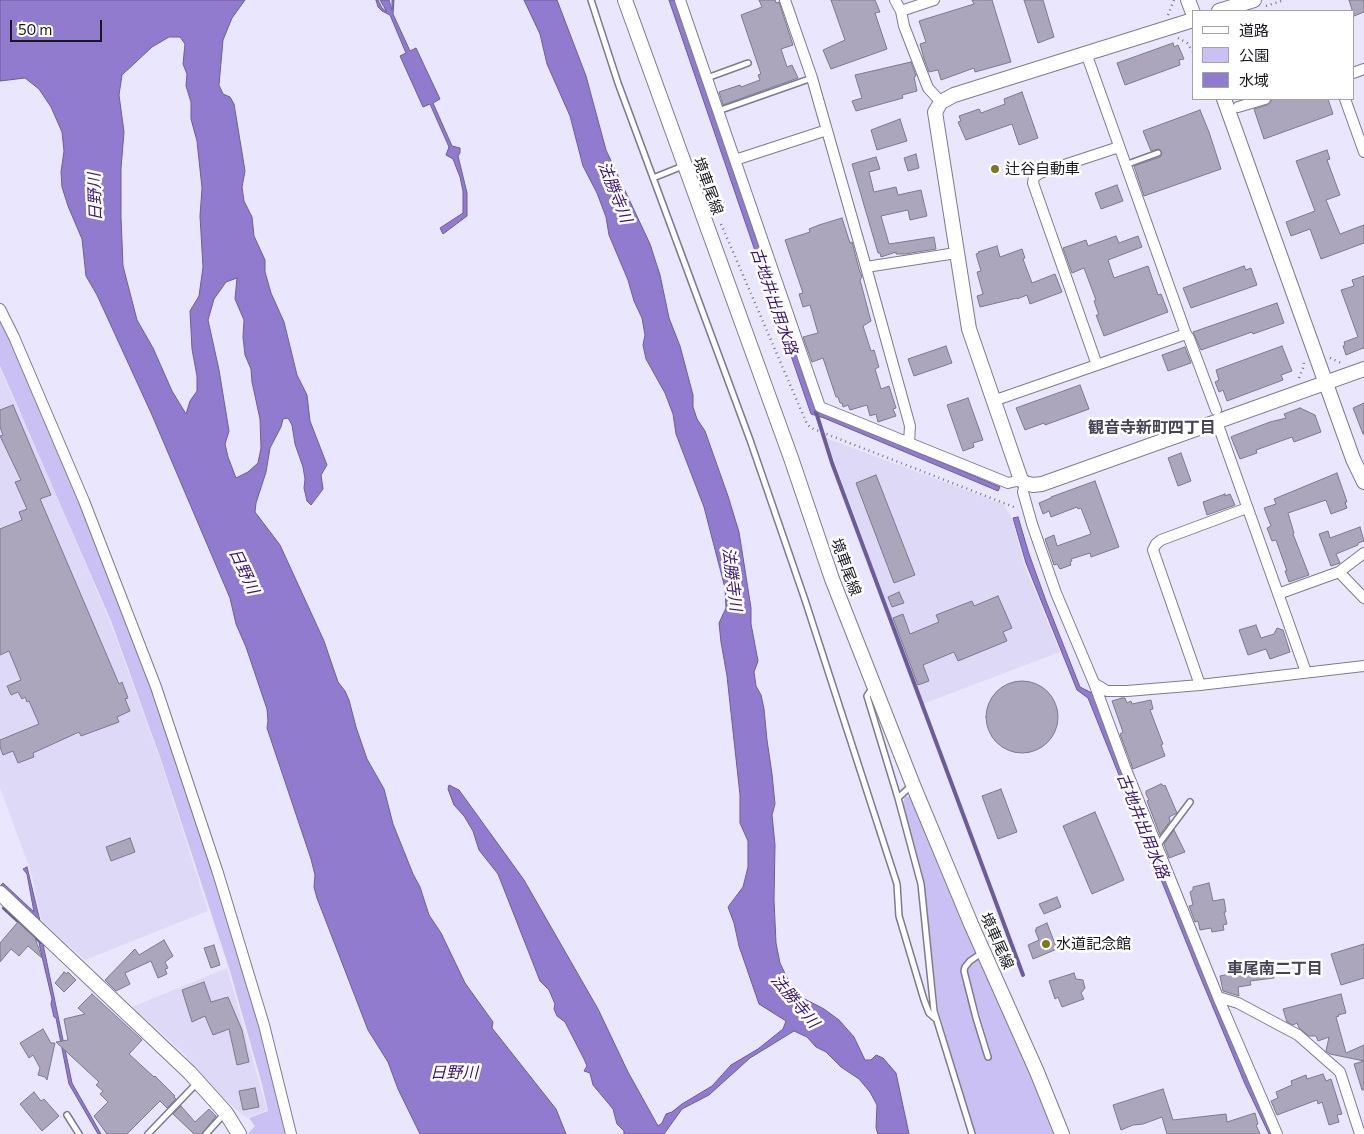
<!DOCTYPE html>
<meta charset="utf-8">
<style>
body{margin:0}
#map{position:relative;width:1364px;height:1134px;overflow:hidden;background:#eae6fd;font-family:Commissioner,"Noto Sans JP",sans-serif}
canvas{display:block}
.legend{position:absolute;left:1192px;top:10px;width:162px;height:90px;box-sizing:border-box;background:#fff;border:1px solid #a3a2a5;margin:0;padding:6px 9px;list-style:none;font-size:15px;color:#19171f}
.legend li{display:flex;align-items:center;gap:10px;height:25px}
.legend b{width:25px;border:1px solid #a3a2a5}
.scale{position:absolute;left:10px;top:20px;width:92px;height:22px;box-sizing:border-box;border:2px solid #19171f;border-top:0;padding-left:6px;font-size:15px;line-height:18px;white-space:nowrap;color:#19171f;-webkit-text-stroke:4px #fff;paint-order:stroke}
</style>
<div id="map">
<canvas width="1364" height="1134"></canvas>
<ul class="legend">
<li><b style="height:6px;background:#fff"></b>道路</li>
<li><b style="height:14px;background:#cbc0f3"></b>公園</li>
<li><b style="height:14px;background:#907bce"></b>水域</li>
</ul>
<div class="scale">50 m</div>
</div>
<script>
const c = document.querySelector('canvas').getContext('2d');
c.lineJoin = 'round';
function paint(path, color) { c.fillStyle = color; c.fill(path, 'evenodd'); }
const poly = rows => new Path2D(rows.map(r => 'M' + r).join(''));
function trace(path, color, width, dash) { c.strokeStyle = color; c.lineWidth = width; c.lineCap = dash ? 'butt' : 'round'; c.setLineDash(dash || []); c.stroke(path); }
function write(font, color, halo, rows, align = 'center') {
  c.font = font + ' Commissioner,"Noto Sans JP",sans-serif'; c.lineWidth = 5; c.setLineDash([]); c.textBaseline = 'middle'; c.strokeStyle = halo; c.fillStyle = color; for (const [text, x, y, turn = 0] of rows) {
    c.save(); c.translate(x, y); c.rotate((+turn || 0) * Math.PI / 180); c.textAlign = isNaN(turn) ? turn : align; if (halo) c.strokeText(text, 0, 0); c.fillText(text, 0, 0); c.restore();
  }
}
paint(poly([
 [0,369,58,500,110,622,160,759,208,911,85,960,42,922,31,872,0,788],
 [826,438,1003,504,1012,519,1023,562,1060,652,923,704],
 [227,968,267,1110,247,1118,225,1100,182,1052,132,1007]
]), '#ded9f7');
paint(poly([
 [0,317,32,385,128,623,202,835,262,1033,286,1134,248,1134,255,1126,249,1118,268,1111,262,1084,230,971,160,757,111,621,0,366],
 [911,796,977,952,969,957,960,970,985,1060,992,1057,967,971,968,966,982,957,1057,1134,975,1134,938,1009,924,882,903,803,905,797]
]), '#cbc0f3');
const water = poly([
 [0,0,245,0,232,18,223,40,219,85,223,94,230,97,234,104,245,171,242,187,244,201,252,217,254,236,265,260,265,272,271,293,284,322,297,375,307,395,310,421,327,465,321,475,323,489,311,505,307,501,304,488,305,479,303,467,295,444,292,425,288,418,283,419,281,427,270,448,266,472,256,503,255,512,280,545,324,641,338,682,345,691,349,700,356,727,367,759,384,789,393,824,413,874,420,887,429,915,441,933,465,983,493,1022,492,1028,556,1109,566,1134,420,1134,398,1089,388,1062,368,1030,317,898,314,887,315,875,311,859,267,728,268,721,267,709,246,647,236,624,230,598,152,415,97,295,86,276,82,239,68,206,62,187,61,172,64,151,62,132,51,107,39,89,25,78,0,81,0,0],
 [180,37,185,44,183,64,187,74,186,86,191,102,191,119,197,141,202,188,200,216,203,267,199,296,190,311,192,349,197,376,197,391,190,401,186,414,172,391,153,348,137,320,123,266,121,217,121,168,124,132,119,95,122,75,152,47,169,37,180,37],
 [237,278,235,299,244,320,243,337,245,355,251,369,252,382,260,419,261,448,258,463,248,472,236,478,228,457,225,444,229,431,219,370,208,320,214,299,226,282,237,278],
 [376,0,378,0,382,8,387,12,380,0,389,0,392,10,392,0,394,0,393,14,410,51,416,48,440,99,433,103,452,146,460,148,460,153,458,156,467,193,467,216,443,234,440,228,463,213,463,191,460,177,453,159,446,155,449,147,430,104,423,107,400,56,406,53,390,15,382,11,378,7,376,0],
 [524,0,557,0,586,76,606,150,650,244,660,275,669,318,680,346,693,395,693,407,697,419,705,431,728,496,739,532,751,608,751,624,758,661,754,672,756,686,761,695,764,709,767,740,772,774,775,804,772,815,775,845,774,900,776,943,780,963,789,982,799,996,824,1009,839,1020,854,1037,865,1060,871,1060,876,1055,883,1058,896,1073,909,1134,878,1134,876,1128,877,1105,870,1092,859,1079,841,1067,826,1052,816,1047,807,1037,794,1031,750,1058,709,1095,682,1109,664,1134,624,1134,624,1131,617,1124,613,1109,593,1085,590,1073,584,1071,587,1066,584,1059,565,1022,557,1016,554,1009,555,1004,549,990,540,981,498,874,479,850,473,831,464,816,454,805,448,789,449,785,459,790,524,880,598,1009,628,1072,658,1126,662,1123,666,1114,672,1112,682,1104,712,1086,731,1065,758,1049,783,1029,786,1021,759,1004,739,946,734,923,728,907,743,887,748,867,748,841,740,823,740,795,727,676,721,642,719,623,726,608,725,588,704,507,676,434,673,414,665,393,646,359,643,345,645,335,642,318,634,301,628,280,609,235,606,217,597,193,583,166,570,116,547,64,540,34,524,0],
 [669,0,676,0,815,409,1000,487,998,491,824,418,811,414,669,0],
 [1018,517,1029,554,1046,601,1080,687,1092,693,1174,897,1274,1134,1269,1134,1245,1084,1199,974,1088,698,1077,690,1026,563,1013,518,1018,517],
 [27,867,40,921,44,949,72,1083,101,1134,98,1134,69,1084,56,1018,54,1017,51,1004,52,999,40,948,35,917,1,885,3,883,34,912,27,874,23,869,27,867]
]);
paint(water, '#907bce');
trace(water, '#6c5d9a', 1);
trace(poly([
 [816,412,832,463,1023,975],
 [4,908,41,942]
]), '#6c5d9a', 4);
const building = poly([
 [759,0,775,0,776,3,779,2,793,45,781,49,787,67,792,65,798,78,723,105,719,92,740,85,741,87,760,80,758,75,761,74,741,15,762,7,759,0],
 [831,0,875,0,880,12,875,13,887,49,831,69,823,50,845,40,831,0],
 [972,0,992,0,1011,62,975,72,974,68,941,80,938,70,929,72,924,59,920,44,926,42,919,21,974,4,972,0],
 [1024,0,1043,0,1054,37,1038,43,1024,0],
 [1349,0,1364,0,1364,12,1354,16,1349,0],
 [1173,43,1174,47,1178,45,1184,59,1179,60,1180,65,1125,85,1117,63,1173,43],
 [911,62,916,76,914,77,917,91,902,95,903,98,856,111,852,101,862,98,855,75,911,62],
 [1022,92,1038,138,1019,145,1012,124,966,140,958,122,961,121,959,116,979,109,981,113,1005,104,1004,99,1022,92],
 [1272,99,1328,99,1333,114,1264,139,1254,109,1267,105,1270,103,1272,99],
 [1200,110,1209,132,1221,169,1144,196,1134,166,1160,157,1162,153,1159,149,1151,151,1143,131,1200,110],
 [900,119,907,141,877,150,871,130,900,119],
 [1327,150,1330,159,1327,160,1340,195,1326,200,1340,234,1364,225,1364,243,1321,259,1310,229,1291,236,1286,222,1315,211,1296,161,1327,150],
 [916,154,919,168,908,171,904,158,916,154],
 [876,157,880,169,869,172,874,192,896,187,898,195,921,190,927,216,910,220,908,210,881,216,889,244,934,237,936,249,905,254,896,254,896,252,881,257,880,253,878,253,852,164,876,157],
 [1117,185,1123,201,1101,209,1095,193,1117,185],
 [842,218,850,243,852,242,859,269,862,277,860,280,871,321,863,326,871,351,874,350,879,367,875,369,881,389,889,386,896,408,893,409,896,416,878,422,876,414,870,416,867,405,850,410,848,405,843,407,842,403,840,403,838,397,836,397,823,358,812,362,803,337,818,333,810,305,803,307,799,294,803,293,785,240,810,232,809,229,819,225,842,218],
 [1116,236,1119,243,1138,236,1142,247,1108,260,1114,278,1148,266,1158,295,1161,294,1168,312,1104,336,1096,315,1099,315,1094,301,1096,300,1084,268,1072,273,1063,248,1086,240,1088,246,1116,236],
 [997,246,1000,257,1022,249,1025,258,1023,259,1032,283,1055,274,1062,292,1030,304,1027,295,1017,299,1017,298,980,307,977,296,983,294,977,272,981,271,976,254,979,253,978,252,997,246],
 [1244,266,1246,270,1251,268,1257,285,1191,308,1183,288,1244,266],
 [1364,276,1364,349,1363,348,1346,355,1343,346,1345,345,1344,342,1358,337,1341,290,1354,286,1352,280,1364,276],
 [1277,303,1284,323,1253,334,1252,332,1201,350,1193,332,1277,303],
 [946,346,952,363,914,376,908,359,946,346],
 [1282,346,1292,371,1281,375,1283,380,1227,401,1223,390,1219,392,1215,382,1219,380,1216,370,1282,346],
 [1185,347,1191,363,1168,371,1162,355,1185,347],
 [1080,385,1089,409,1045,425,1044,423,1025,430,1016,408,1080,385],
 [968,398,983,440,973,443,974,447,963,451,947,405,968,398],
 [1364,403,1364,434,1363,434,1353,408,1364,403],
 [13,405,51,495,40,499,119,684,122,682,128,698,125,699,130,711,117,717,119,722,81,736,79,732,33,753,34,757,18,763,13,751,3,755,0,747,0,740,39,724,29,701,27,702,25,697,22,699,18,692,11,695,7,686,21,680,9,651,0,655,0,529,22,520,19,512,27,509,15,482,21,480,0,436,3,435,0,427,0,410,13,405],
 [1300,408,1315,415,1321,432,1294,442,1292,437,1256,450,1257,453,1240,459,1231,437,1233,436,1270,422,1286,418,1284,414,1300,408],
 [1181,453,1191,481,1178,486,1168,458,1181,453],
 [1337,473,1347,502,1345,502,1347,508,1331,514,1326,500,1288,513,1294,533,1293,534,1309,575,1289,582,1285,571,1287,571,1276,540,1272,541,1267,528,1271,526,1264,508,1276,504,1274,499,1337,473],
 [876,475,915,575,894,583,856,483,876,475],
 [1095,481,1119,547,1091,557,1090,553,1071,559,1072,561,1070,562,1071,565,1060,569,1057,564,1054,565,1045,539,1054,535,1057,546,1091,534,1081,508,1078,509,1077,507,1051,517,1049,511,1043,514,1039,503,1051,498,1051,497,1095,481],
 [1225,494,1225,496,1230,494,1235,505,1207,515,1203,502,1225,494],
 [1360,527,1364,541,1358,543,1358,545,1336,554,1340,563,1331,566,1319,534,1328,531,1330,538,1360,527],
 [899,592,904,603,892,607,888,597,899,592],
 [998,596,1012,628,1003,632,1007,641,958,661,954,652,923,665,929,681,918,685,893,618,903,614,910,634,939,622,936,615,972,601,974,606,998,596],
 [1256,625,1261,638,1274,634,1277,628,1283,630,1290,652,1270,659,1266,649,1248,655,1239,630,1256,625],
 '986 717a36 36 0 1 1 72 0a36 36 0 1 1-72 0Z',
 [1122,698,1125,698,1127,703,1131,701,1132,704,1151,700,1153,709,1150,710,1158,731,1163,744,1161,745,1165,756,1133,769,1120,734,1123,732,1112,701,1122,698],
 [1161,784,1164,786,1165,785,1177,813,1169,817,1170,821,1160,835,1147,801,1149,800,1146,794,1146,791,1161,784],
 [1001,789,1017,832,998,839,982,796,1001,789],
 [1095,812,1124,880,1092,894,1063,826,1095,812],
 [1174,830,1185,852,1169,858,1164,844,1174,830],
 [130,838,135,852,111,861,106,847,130,838],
 [1209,883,1213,901,1224,899,1226,912,1224,912,1227,924,1223,925,1224,930,1212,932,1211,928,1200,930,1198,921,1195,922,1189,906,1193,905,1190,892,1193,890,1193,887,1209,883],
 [1057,897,1061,907,1044,914,1039,904,1057,897],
 [18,922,35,938,42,958,28,946,19,956,11,949,0,962,0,943,18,922],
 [1047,923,1057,949,1033,959,1028,945,1039,940,1035,930,1037,930,1036,928,1047,923],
 [164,940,173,956,165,962,168,968,165,969,167,974,158,978,151,961,125,973,130,984,116,991,105,980,135,949,139,955,164,940],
 [1364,944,1364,978,1341,985,1331,954,1364,944],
 [214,945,220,965,211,968,204,948,214,945],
 [1271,962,1274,978,1250,981,1251,985,1238,987,1239,996,1223,991,1220,976,1246,970,1245,966,1271,962],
 [64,972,67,974,68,972,76,980,64,992,55,983,64,972],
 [1074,973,1076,979,1083,980,1085,988,1081,993,1084,999,1062,1007,1058,997,1055,999,1049,981,1074,973],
 [204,982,211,1002,228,997,242,1030,249,1062,237,1065,229,1029,213,1035,205,1016,192,1022,182,990,204,982],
 [92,994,142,1040,129,1054,154,1077,155,1076,175,1096,174,1097,176,1099,167,1108,160,1101,127,1134,107,1134,94,1116,108,1102,100,1094,103,1091,96,1085,99,1082,56,1042,68,1040,64,1019,85,1014,78,1008,92,994],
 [1341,994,1346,1013,1338,1015,1339,1016,1336,1017,1346,1053,1364,1045,1364,1090,1362,1090,1354,1064,1364,1061,1330,1054,1326,1051,1329,1037,1318,1041,1316,1036,1309,1036,1299,1028,1297,1023,1293,1025,1287,1022,1283,1009,1341,994],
 [43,1029,51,1043,55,1043,47,1080,45,1077,38,1075,40,1068,33,1055,29,1058,20,1043,43,1029],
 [1323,1074,1326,1081,1331,1079,1342,1114,1337,1115,1339,1122,1329,1125,1322,1102,1318,1104,1317,1100,1277,1115,1271,1101,1278,1098,1276,1092,1292,1085,1291,1081,1306,1075,1307,1079,1323,1074],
 [255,1088,259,1107,243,1110,239,1091,255,1088],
 [1163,1089,1173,1120,1226,1114,1227,1122,1255,1113,1258,1124,1256,1125,1260,1134,1167,1134,1162,1117,1143,1124,1133,1125,1121,1130,1113,1105,1163,1089],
 [34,1092,41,1101,44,1099,59,1116,42,1131,20,1104,34,1092],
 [181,1106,195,1122,209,1109,216,1116,202,1134,194,1134,173,1114,181,1106]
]);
paint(building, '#aba6bc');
trace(building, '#7d798e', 1);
const lane = poly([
 [591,0,618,83,750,440,805,600,897,884,899,916,924,1000,929,1013,936,1019],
 [707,78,748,63],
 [718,111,812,78],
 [1125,165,1158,153],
 [653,178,683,166],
 [873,687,867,696,898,798],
 [912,785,898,798,921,884,934,1011,972,1134],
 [1157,846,1190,802],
 [983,952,970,961,965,967,964,971,976,1018,988,1057],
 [67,1115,79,1134],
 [148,1134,197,1083],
 [206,1134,225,1113]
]);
const street = poly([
 [680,0,735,160,827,130],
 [785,0,812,78,866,267,910,426,909,443],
 [895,0,901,11,904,26,928,88,941,102],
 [901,11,934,0],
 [1353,73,1364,69],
 [1345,99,1364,152],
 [1238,107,1265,99],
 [735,160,820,407,1008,483,1021,480],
 [866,267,956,253],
 [0,309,14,337,84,501,156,687,218,873,264,1025,291,1134],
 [1186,334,1189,338,1216,410],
 [1097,365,1033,183,1034,177,1040,173,1119,147],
 [993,401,1186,334,1086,53],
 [1217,422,1306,672],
 [1025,483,1023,492,1032,524,1056,593,1094,683,1125,767,1218,997,1277,1134],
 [1339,572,1364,553],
 [1278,594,1339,572,1364,598],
 [1094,683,1107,691,1127,691,1200,685,1364,666],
 [1200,685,1153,550,1156,544,1161,540,1247,508],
 [1218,997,1238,1003,1298,1035,1340,1072,1360,1134]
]);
const secondary = poly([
 [625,0,791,458,832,579,913,785,971,924,1037,1072,1062,1134],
 [1188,0,1193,13],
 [1219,11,1254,0],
 [1193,20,954,95,941,102,935,112,969,329,1021,480,1025,483,1033,485,1042,484,1364,369],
 [1224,99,1353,459,1364,482],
 [0,893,190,1073,226,1113,239,1134]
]);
trace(lane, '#7f7b8f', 8);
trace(street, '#7f7b8f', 12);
trace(secondary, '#7f7b8f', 16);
trace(poly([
 [1266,6,1284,0],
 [1168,15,1174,0],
 [1178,38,1187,43,1193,52],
 [721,224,807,424,811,428,1014,507,1015,505],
 [1330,358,1341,363],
 [1299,378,1303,368,1304,362]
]), '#7a7786', 2.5, [1, 4]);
trace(lane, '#fff', 5);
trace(street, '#fff', 10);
trace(secondary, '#fff', 14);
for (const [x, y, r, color] of [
 [995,169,5,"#7c781d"],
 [1046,944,5,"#7c781d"]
]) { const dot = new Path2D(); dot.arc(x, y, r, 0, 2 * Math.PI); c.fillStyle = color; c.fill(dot); trace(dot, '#fff', 2); }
write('15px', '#19171f', '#fff', [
 ["辻谷自動車",1005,169],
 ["水道記念館",1056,944]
], 'left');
write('15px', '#19171f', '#fff', [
 ["境車尾線",708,186,70],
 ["境車尾線",846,567,70],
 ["境車尾線",997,941,66]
]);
write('italic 16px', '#3c1477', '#fff', [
 ["法勝寺川",615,192,68],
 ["日野川",95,197,-92],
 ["古地井出用水路",774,301,71],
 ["日野川",244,571,65],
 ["法勝寺川",732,579,83],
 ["古地井出用水路",1143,826,68],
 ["法勝寺川",795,1001,50],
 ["日野川",454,1073]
]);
write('bold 16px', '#474356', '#fff', [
 ["観音寺新町四丁目",1152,428],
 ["車尾南二丁目",1275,969]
]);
</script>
